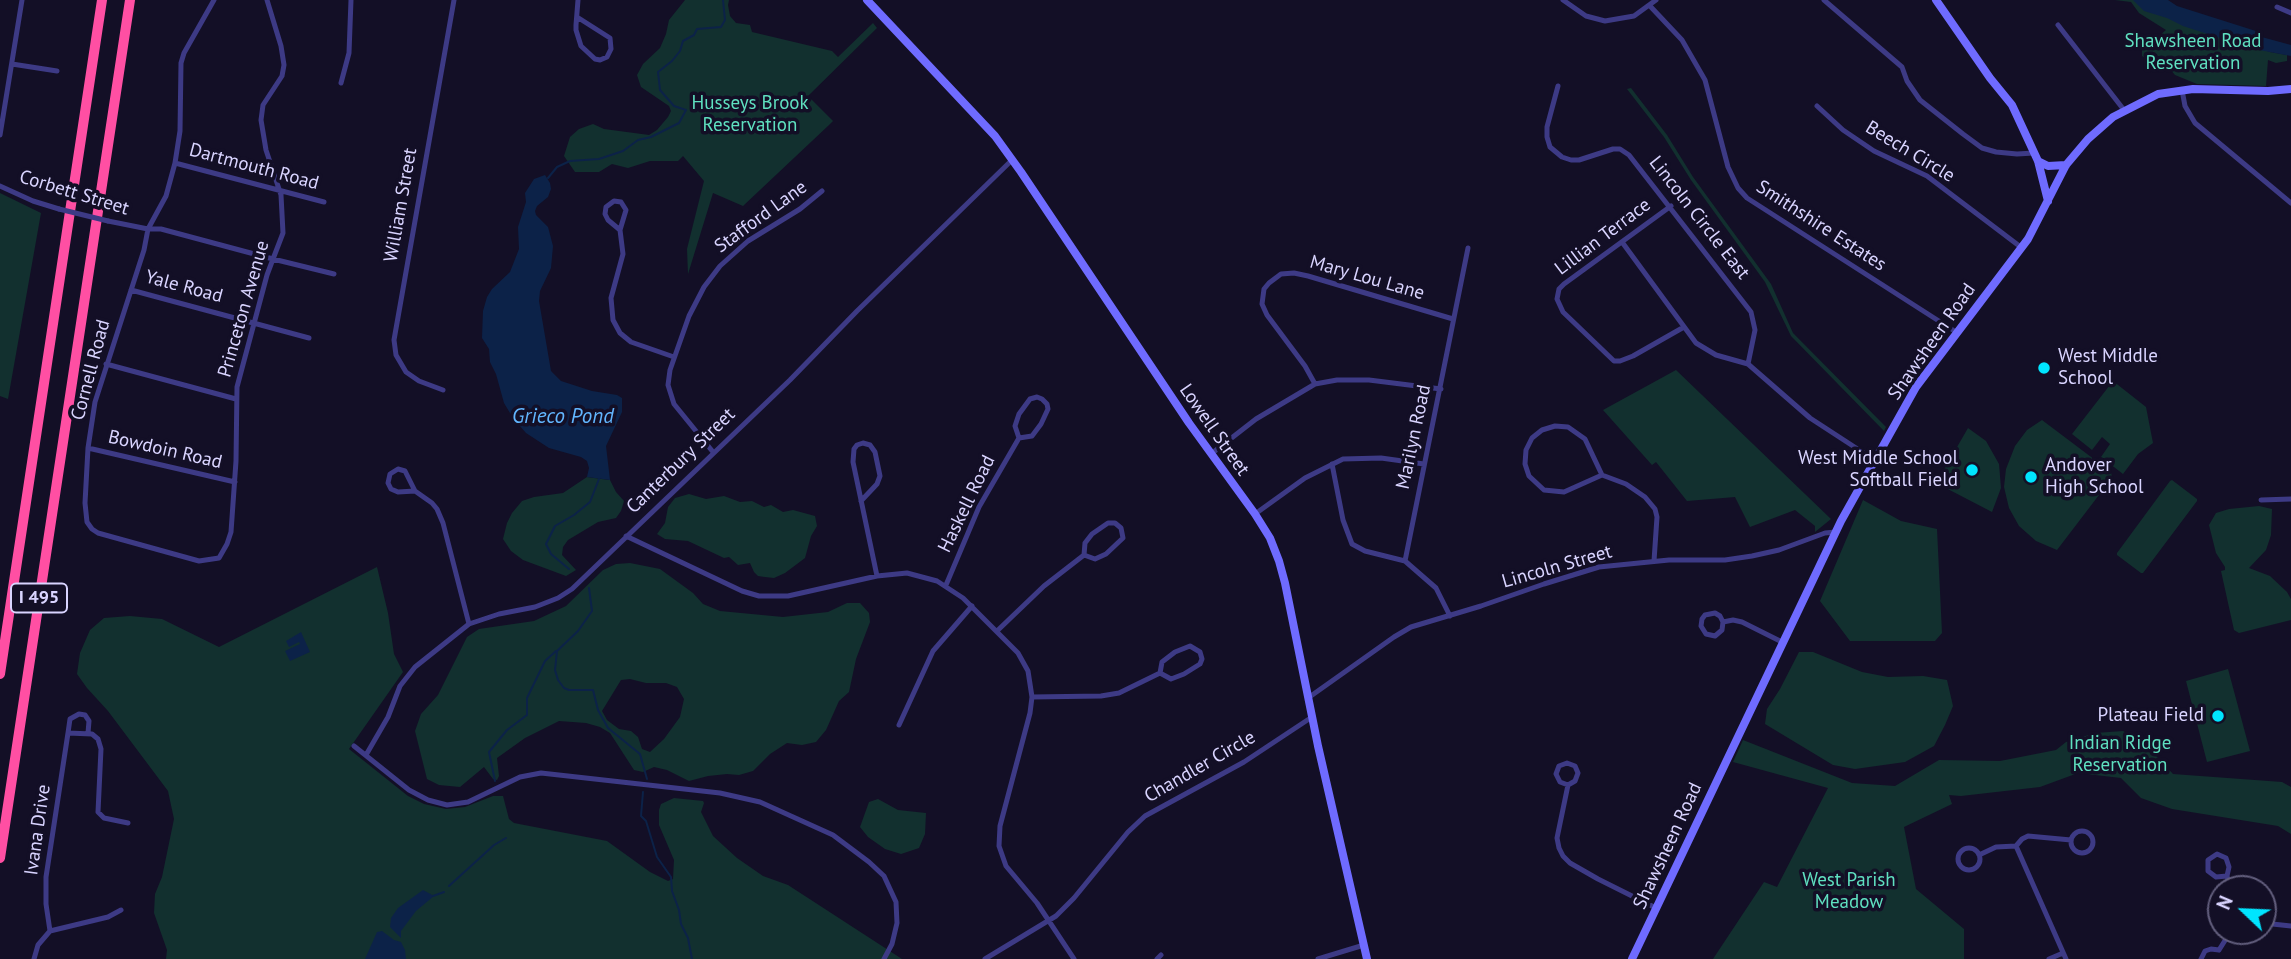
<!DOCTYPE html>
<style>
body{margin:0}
#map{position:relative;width:2291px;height:959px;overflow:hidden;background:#130f26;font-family:"PT Sans",sans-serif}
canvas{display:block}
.north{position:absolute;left:2207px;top:875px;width:70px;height:70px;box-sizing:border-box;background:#130f26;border:2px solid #625e7d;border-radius:50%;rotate:293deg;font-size:19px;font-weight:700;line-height:28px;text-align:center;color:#d9d4ff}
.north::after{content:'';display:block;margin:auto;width:24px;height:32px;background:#00e5ff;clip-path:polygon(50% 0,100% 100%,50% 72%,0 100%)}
</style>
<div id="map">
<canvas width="2291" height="959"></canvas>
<div class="north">N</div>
</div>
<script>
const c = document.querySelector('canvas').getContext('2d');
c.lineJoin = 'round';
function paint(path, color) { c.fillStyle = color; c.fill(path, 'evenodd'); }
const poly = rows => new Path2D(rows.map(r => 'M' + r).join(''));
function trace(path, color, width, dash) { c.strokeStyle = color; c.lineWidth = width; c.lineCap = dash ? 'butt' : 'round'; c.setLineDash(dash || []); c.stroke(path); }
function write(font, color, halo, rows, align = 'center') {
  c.font = font + ' "PT Sans",sans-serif'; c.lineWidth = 7; c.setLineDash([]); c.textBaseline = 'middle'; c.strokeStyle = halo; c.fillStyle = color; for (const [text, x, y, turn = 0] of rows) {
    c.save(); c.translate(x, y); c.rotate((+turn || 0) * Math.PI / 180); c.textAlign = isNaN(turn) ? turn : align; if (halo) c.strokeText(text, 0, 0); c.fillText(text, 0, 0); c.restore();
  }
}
paint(poly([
 [685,0,729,0,728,5,730,16,736,23,750,25,752,32,832,51,838,57,873,23,877,28,808,96,833,121,829,125,743,206,713,193,688,274,687,249,704,181,683,156,678,161,650,161,628,168,612,164,599,172,575,172,564,156,570,137,579,129,593,124,604,129,649,135,657,130,668,117,671,111,669,106,641,87,637,75,643,64,660,48,666,34,669,20],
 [2115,0,2142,0,2270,52,2287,55,2287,61,2276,63,2268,60,2266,86,2197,84,2175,75,2170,69,2150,62,2142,56,2142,50,2166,30,2139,13,2131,2],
 [1631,88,1667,135,1693,177,1771,284,1793,333,1886,427,1884,431,1791,336,1765,282,1691,180,1664,137,1627,89],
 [0,193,41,213,8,399,0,396],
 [1676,370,1831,519,1815,532,1815,526,1795,510,1750,527,1735,497,1687,501,1656,462,1652,465,1603,410],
 [2113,381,2146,407,2153,443,2138,454,2123,474,2101,457,2110,444,2102,437,2092,450,2072,434],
 [2042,420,2111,472,2112,478,2057,550,2036,541,2019,526,2009,508,2004,487,2006,469,2015,446,2027,430],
 [1968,428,1986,441,1999,464,2001,488,1992,512,1940,485,1938,480],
 [587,477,610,480,616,492,624,501,621,511,616,518,598,522,568,540,563,547,562,555,576,570,566,576,523,560,511,551,503,539,507,523,512,513,522,501,534,497,563,493],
 [2172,480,2197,499,2197,501,2143,573,2141,573,2117,555,2117,553,2170,481],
 [689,494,706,499,724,496,740,502,752,501,764,507,771,505,783,512,793,510,815,516,817,526,811,536,805,558,785,573,774,578,765,577,758,576,754,572,750,563,738,565,729,557,724,558,688,541,665,539,657,534,665,523,668,507,675,498],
 [1863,500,1901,521,1937,529,1942,633,1935,641,1850,641,1820,601],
 [2259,506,2272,509,2271,535,2266,550,2249,568,2270,576,2287,592,2291,599,2291,620,2239,633,2234,630,2221,571,2225,570,2225,567,2216,553,2209,525,2216,513,2229,509],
 [630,563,660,569,693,593,703,604,720,611,783,617,828,612,847,603,860,603,869,613,870,622,856,659,849,692,839,701,826,730,816,742,802,745,787,743,770,754,753,771,739,775,727,774,708,776,689,781,667,770,654,767,643,772,634,770,610,733,600,727,586,723,559,721,525,738,497,758,499,776,497,780,493,779,484,767,460,787,439,785,427,779,415,731,421,714,438,695,467,637,479,629,534,621,566,606,603,570,616,564],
 [630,679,646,683,666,683,677,687,684,699,680,717,664,739,650,752,642,749,638,737,631,731,619,729,607,720,602,711,621,680],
 [377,567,388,613,394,654,403,672,349,749,408,796,424,804,446,809,465,807,493,796,503,796,509,819,514,823,607,841,650,872,668,881,673,879,674,860,659,825,659,810,661,804,674,798,703,801,704,803,701,812,713,836,737,858,763,876,788,885,902,959,166,959,167,950,154,913,155,894,162,877,174,819,168,791,108,711,87,688,77,674,80,653,90,630,104,618,130,616,162,619,219,647],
 [1799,652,1813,652,1862,672,1888,677,1923,676,1947,680,1953,706,1945,725,1934,746,1905,762,1855,769,1833,765,1765,724,1767,709,1780,689],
 [2228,669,2250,751,2207,762,2186,681],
 [2123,731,2145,744,2173,774,2282,782,2291,787,2291,834,2278,826,2172,809,2141,798,2121,778,2078,773,2040,787,1961,796,1949,795,1952,804,1904,827,1916,889,1964,929,1964,959,1713,959,1764,882,1777,887,1828,788,1733,762,1743,740,1852,783,1895,786,1939,760,2000,761,2056,750,2066,742,2095,733],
 [878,799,898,810,926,813,925,834,919,848,901,854,885,849,868,837,860,827,869,802]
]), '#12302f');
paint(poly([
 [2133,0,2168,0,2177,6,2259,32,2258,36,2291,45,2291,56,2254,49,2183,26,2167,18,2144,11],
 [545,175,550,183,551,189,548,197,537,206,535,211,536,215,548,227,553,246,551,268,540,291,539,301,551,371,561,381,592,391,617,395,622,398,622,412,606,446,610,480,587,477,589,468,587,461,581,457,549,448,526,433,513,418,504,403,496,374,490,362,489,349,482,338,483,311,487,297,492,289,510,272,519,249,518,227,526,202,525,193,534,179],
 [301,632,310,652,290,661,285,651,300,644,299,642,289,647,286,641],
 [423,890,434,896,416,911,401,931,401,938,390,927,391,918,398,908],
 [382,931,394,940,401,942,405,950,406,959,365,959,377,932]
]), '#0c2248');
trace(poly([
 [548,178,557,167,570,161,599,159,623,151,638,140,651,137,679,123,686,110,674,106,660,90,658,72,672,61,680,51,683,41,694,35,697,29,721,27,725,20,723,0],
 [569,569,551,554,546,544,555,526,574,515,590,502,599,479],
 [589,588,592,611,578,631,557,651,555,670,558,680,564,688,569,690,593,690,598,710,608,728,640,754,647,779],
 [495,781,489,752,507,730,527,715,527,698,545,661,556,651],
 [643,792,641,816,646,821,657,857,671,877,672,891,679,910,681,924,688,938,692,959],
 [449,886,494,845,506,838],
 [433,896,444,892]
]), '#0c2248', 2);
trace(poly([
 [267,0,281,46,284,65,282,76,263,105,261,120,266,150,281,195,283,233,273,259,267,275,237,387,236,461,231,532,227,544,219,558,199,561,98,533,92,529,87,522,85,503,88,448,95,402,144,250,148,229,161,229,273,259,334,274],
 [1563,0,1586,16,1605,21,1634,16,1656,0],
 [1824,0,1902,67,1907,81,1920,100,1963,134,1982,148,1996,152,2017,154,2034,153],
 [1650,6,1682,40,1705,80,1728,167,1738,188,1747,198,1956,332],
 [2277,7,2291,13],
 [577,17,610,38,611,49,607,57,600,60,595,59,581,46,576,30,576,25,578,0],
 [2058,25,2124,110],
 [12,64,57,71],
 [341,83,349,53,351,0],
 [1558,86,1547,127,1547,137,1550,147,1562,157,1571,160,1579,160,1613,149,1620,149,1629,155,1751,312,1755,330,1748,364],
 [2182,90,2185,106,2195,123,2291,203],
 [1817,106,1843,130,1874,151,1927,176,2022,248],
 [0,135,22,0],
 [175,163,324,202],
 [0,186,33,201,59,209],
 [1671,206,1564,284,1559,289,1557,299,1563,312,1614,361,1620,361,1633,356,1684,327],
 [108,221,148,229,166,196,175,163,180,131,181,63,184,53,214,0],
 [620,230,626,210,621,202,614,201,606,207,605,214,608,220,620,230,623,254,611,298,613,320,620,333,631,342,674,357],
 [1622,242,1696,343,1716,355,1748,364,1810,418,1876,461],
 [131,290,309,338],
 [106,364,236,399],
 [1315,384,1305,366,1267,315,1262,304,1264,289,1269,283,1281,274,1294,273,1308,276,1453,319],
 [443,390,419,381,406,372,396,355,394,340,454,0],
 [88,448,235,482],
 [713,452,674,404,668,385,670,370,689,316,704,287,720,266,748,241,800,209,822,191],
 [1211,454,1256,419,1315,384,1337,380,1369,380,1441,389],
 [1332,464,1343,520,1352,544,1365,551,1405,561],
 [1602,475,1585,439,1568,427,1555,426,1542,430,1532,438,1526,450,1525,464,1529,476,1544,490,1564,492,1602,475,1626,484,1645,497,1655,509,1657,517,1654,561],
 [415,491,405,471,398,469,390,474,388,483,391,489,398,492,415,491,432,503,437,509,443,523,469,624],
 [2261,500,2291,499],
 [861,501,877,484,880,476,875,452,870,445,863,443,857,445,854,449,853,462,877,576],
 [1255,514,1305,478,1343,459,1381,458,1424,464],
 [626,536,742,591,759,596,788,596,877,576,907,573,937,581,963,598,1018,653,1028,671,1032,697,1030,713,1000,826,999,846,1006,866,1037,903,1074,959],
 [946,585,979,507,1019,438,1015,426,1019,414,1030,399,1037,397,1042,399,1047,404,1048,409,1041,424,1032,436,1019,438],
 [1450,616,1436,588,1405,561,1468,248],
 [1723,622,1722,630,1715,636,1706,634,1701,626,1702,619,1705,615,1715,613,1720,616,1723,622,1733,620,1742,622,1782,642],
 [997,631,1044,586,1084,555,1085,543,1092,534,1108,523,1115,523,1121,528,1123,538,1106,554,1095,559,1084,555],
 [1032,697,1101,696,1119,693,1160,673,1162,662,1175,652,1190,646,1200,652,1202,659,1200,664,1184,674,1171,679,1160,673],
 [1308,698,1394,637,1411,627,1481,606,1544,584,1599,567,1669,560,1725,560,1752,556,1779,550,1825,533,1836,532],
 [899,725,933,651,972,606],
 [68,733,70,719,79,714,85,715,89,721,88,733],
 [354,746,409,790,428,800,447,805,468,802,520,777,541,773,720,793,760,802,833,835,869,862,884,876,896,902,897,923,892,944,884,959],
 [366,755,388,717,400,686,415,667,469,624,499,614,535,607,558,598,572,589,790,380,857,311,1012,160],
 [1568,785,1575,781,1578,773,1575,766,1567,763,1559,766,1556,774,1560,782,1568,785,1557,838,1559,848,1563,856,1570,863,1598,879,1656,908],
 '2071 842a11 11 0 1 1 22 0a11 11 0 1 1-22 0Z',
 [2016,846,2066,959],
 '1958 859a11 11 0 1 1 22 0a11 11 0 1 1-22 0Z',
 [1979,855,1996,847,2016,846,2022,839,2028,836,2071,840],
 [2227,876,2216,877,2208,871,2208,860,2217,854,2226,858,2229,867,2227,876,2230,889],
 [2263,923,2291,926],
 [50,931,46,904,46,877,68,733,92,734,98,739,101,749,98,812,104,818,128,823],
 [2219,950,2231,931],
 [34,959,38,945,50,931,108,917,121,910],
 [985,959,1056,916,1074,898,1128,832,1145,816,1244,762,1312,717],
 [1157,959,1161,955],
 [1318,959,1364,945],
 [2049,959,2063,953],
 [2201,959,2205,951,2211,949,2219,950]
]), '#3d3a85', 5);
trace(poly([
 [867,0,995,136,1021,172,1189,423,1255,514,1270,538,1279,561,1285,583,1318,746,1367,959],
 [1936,0,1990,78,2012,105,2038,161,2048,201],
 [2038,161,2048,166,2066,165],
 [1632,959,1841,521,1916,387,2028,239,2066,165,2088,139,2113,117,2158,94,2193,89,2268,91,2291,89]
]), '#6f6bff', 8);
trace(poly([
 [0,674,102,0],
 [0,858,130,0]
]), '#ff4fa3', 10);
trace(poly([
 [59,209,108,221]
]), '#3d3a85', 5);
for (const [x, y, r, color] of [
 [2044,368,7,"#00e5ff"],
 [1972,470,7,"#00e5ff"],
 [2031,477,7,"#00e5ff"],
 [2218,716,7,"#00e5ff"]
]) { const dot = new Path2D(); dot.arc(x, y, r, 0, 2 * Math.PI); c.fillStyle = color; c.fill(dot); trace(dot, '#130f26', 2.5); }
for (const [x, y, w] of [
 [39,598,56]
]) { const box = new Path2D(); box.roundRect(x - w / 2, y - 14.5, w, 29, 5); c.fillStyle = '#130f26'; c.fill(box); trace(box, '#d9d4ff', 2); }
write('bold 18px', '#d9d4ff', null, [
 ["I 495",39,598]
]);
write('19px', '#5fe0c0', '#130f26', [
 ["Shawsheen Road",2193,42],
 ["Reservation",2193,64],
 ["Husseys Brook",750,104],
 ["Reservation",750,126],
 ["Indian Ridge",2120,744],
 ["Reservation",2120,766],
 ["West Parish",1849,881],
 ["Meadow",1849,903]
]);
write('19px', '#d9d4ff', '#130f26', [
 ["Beech Circle",1910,152,31],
 ["Dartmouth Road",254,167,15],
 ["Corbett Street",74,193,17],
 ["William Street",401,205,-80],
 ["Stafford Lane",761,217,-36],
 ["Lincoln Circle East",1699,218,52],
 ["Smithshire Estates",1821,226,33],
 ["Lillian Terrace",1603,237,-37],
 ["Mary Lou Lane",1367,278,16],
 ["Yale Road",184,287,15],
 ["Princeton Avenue",244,309,-74],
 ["Shawsheen Road",1932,342,-55],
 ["Cornell Road",91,370,-75],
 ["Lowell Street",1214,430,55],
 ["Marilyn Road",1414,437,-78],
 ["Bowdoin Road",165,450,13],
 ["Canterbury Street",681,461,-44],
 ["Haskell Road",967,504,-64],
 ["Lincoln Street",1557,567,-16],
 ["Chandler Circle",1200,767,-30],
 ["Ivana Drive",38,830,-82],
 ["Shawsheen Road",1668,846,-65]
]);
write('19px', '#d9d4ff', '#130f26', [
 ["West Middle",2058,357],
 ["School",2058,379],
 ["West Middle School",1958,459,"right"],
 ["Softball Field",1958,481,"right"],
 ["Andover",2045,466],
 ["High School",2045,488],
 ["Plateau Field",2204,716,"right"]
], 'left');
write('italic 21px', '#62b6ff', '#130f26', [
 ["Grieco Pond",563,417]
]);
</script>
